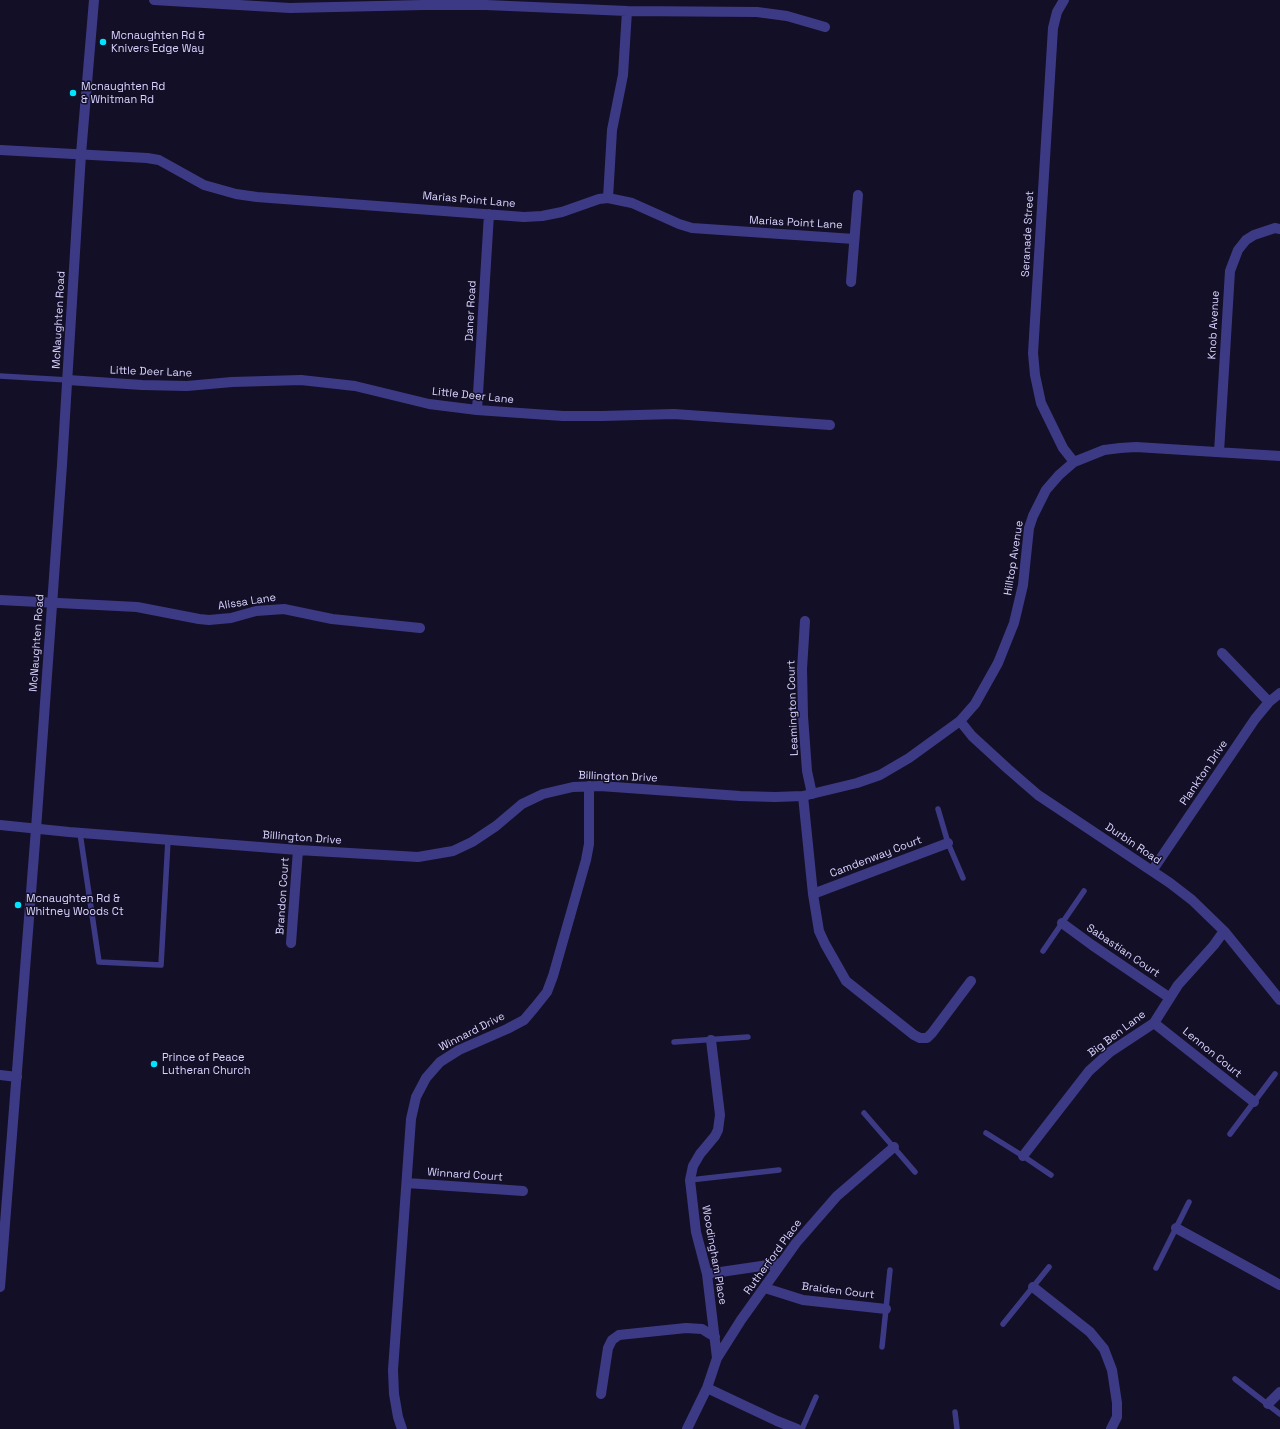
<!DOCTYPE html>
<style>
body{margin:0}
canvas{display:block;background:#130f26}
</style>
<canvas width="1280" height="1429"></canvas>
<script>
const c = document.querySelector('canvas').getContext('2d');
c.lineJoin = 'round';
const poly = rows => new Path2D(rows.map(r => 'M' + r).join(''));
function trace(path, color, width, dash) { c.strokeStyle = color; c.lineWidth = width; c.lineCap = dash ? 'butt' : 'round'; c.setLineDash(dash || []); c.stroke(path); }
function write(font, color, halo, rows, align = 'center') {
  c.font = font + ' "Space Grotesk",sans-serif'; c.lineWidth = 3; c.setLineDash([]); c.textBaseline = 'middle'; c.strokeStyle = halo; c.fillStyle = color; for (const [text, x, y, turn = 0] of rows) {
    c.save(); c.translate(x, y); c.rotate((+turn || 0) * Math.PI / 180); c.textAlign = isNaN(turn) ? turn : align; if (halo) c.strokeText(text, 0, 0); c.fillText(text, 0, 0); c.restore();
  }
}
trace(poly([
 [0,376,68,380],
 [938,809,948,843,963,878],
 [80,833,99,962,161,965,168,840],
 [1043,951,1084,891],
 [674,1042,748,1037],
 [864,1113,915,1172],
 [986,1133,1023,1156,1051,1175],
 [1230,1134,1275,1074],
 [690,1180,779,1170],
 [1156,1268,1189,1202],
 [1003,1324,1049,1267],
 [882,1347,890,1270],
 [1235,1379,1280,1414],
 [955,1412,957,1429],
 [802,1429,816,1397]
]), '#3d3a85', 5.5);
trace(poly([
 [154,0,290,8,423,5,486,5,627,11,757,12,787,16,825,27],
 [1064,0,1057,12,1053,28,1033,353,1035,375,1041,403,1063,448,1074,462],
 [0,150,147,158,159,160,204,185,236,194,257,197,524,217,542,216,562,212,599,199,608,198,632,203,679,224,692,228,854,239],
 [608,198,612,130,623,75,627,11],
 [851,282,858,195],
 [68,380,142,385,187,386,232,382,301,380,355,386,429,404,477,410,563,416,602,416,674,414,830,425],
 [477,410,489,214],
 [1219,452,1230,271,1238,250,1246,240,1254,235,1275,228,1280,229],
 [0,600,137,607,199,619,209,620,231,618,256,611,284,609,332,619,420,628],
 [805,621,802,669,803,716,807,771,812,794],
 [1222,653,1269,702],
 [960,721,972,736,1008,769,1038,795,1170,883,1192,900,1224,931,1280,1000],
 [803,796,813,894,819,931,825,944,846,981,914,1035,920,1038,927,1038,932,1033,971,981],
 [0,825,69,832,298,850,418,857,453,851,472,842,496,826,522,804,543,794,573,787,600,786,740,796,775,797,803,796,857,783,880,775,909,758,960,721,975,704,998,663,1014,623,1023,585,1029,528,1033,516,1046,490,1059,475,1074,462,1104,450,1120,448,1136,447,1280,456],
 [1152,871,1255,719,1269,702,1280,693],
 [813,894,948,843],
 [1062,923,1092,945,1170,998],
 [291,943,298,850],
 [1154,1023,1254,1102],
 [0,1075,17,1077],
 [1023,1156,1089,1071,1110,1052,1154,1023,1178,985,1214,945,1224,931],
 [407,1183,523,1191],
 [1176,1228,1280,1285],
 [707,1274,782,1263],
 [1033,1287,1090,1332,1104,1349,1112,1370,1117,1403,1117,1417,1111,1429],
 [765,1288,803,1300,886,1309],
 [717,1358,741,1320,796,1243,837,1196,894,1147],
 [707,1388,777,1421,797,1429],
 [601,1394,608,1348,612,1340,619,1335,686,1328,702,1329,715,1337],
 [1268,1404,1280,1392],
 [402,1429,398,1417,394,1394,393,1370,411,1119,416,1097,426,1078,440,1062,459,1050,507,1029,524,1020,535,1007,547,992,553,976,586,860,589,844,589,786],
 [687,1429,707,1388,717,1358,707,1274,696,1232,690,1180,693,1166,700,1154,715,1136,718,1130,720,1115,711,1040]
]), '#3d3a85', 10);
trace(poly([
 [0,1287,36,829,62,465,81,154,94,0]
]), '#3d3a85', 10);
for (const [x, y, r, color] of [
 [103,42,4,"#00e5ff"],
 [73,93,4,"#00e5ff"],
 [18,905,4,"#00e5ff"],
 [154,1064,4,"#00e5ff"]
]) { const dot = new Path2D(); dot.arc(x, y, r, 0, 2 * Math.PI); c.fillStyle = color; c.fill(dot); trace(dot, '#130f26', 1.5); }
write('11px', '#d9d4ff', '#130f26', [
 ["Mcnaughten Rd &",111,36],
 ["Knivers Edge Way",111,49],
 ["Mcnaughten Rd",81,87],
 ["& Whitman Rd",81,100],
 ["Mcnaughten Rd &",26,899],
 ["Whitney Woods Ct",26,912],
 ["Prince of Peace",162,1058],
 ["Lutheran Church",162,1071]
], 'left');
write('11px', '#d9d4ff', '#130f26', [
 ["Marias Point Lane",469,200,5],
 ["Marias Point Lane",796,223,3],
 ["Seranade Street",1028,234,-87],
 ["Daner Road",471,311,-87],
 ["McNaughten Road",59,320,-87],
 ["Knob Avenue",1214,325,-87],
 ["Little Deer Lane",151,372,2],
 ["Little Deer Lane",473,396,6],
 ["Hilltop Avenue",1014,558,-81],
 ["Alissa Lane",247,602,-9],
 ["McNaughten Road",37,643,-86],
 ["Leamington Court",793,708,-92],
 ["Plankton Drive",1204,773,-56],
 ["Billington Drive",618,777,2],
 ["Billington Drive",302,838,4],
 ["Durbin Road",1133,844,34],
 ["Camdenway Court",876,857,-21],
 ["Brandon Court",283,896,-86],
 ["Sabastian Court",1123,951,34],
 ["Winnard Drive",472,1032,-27],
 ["Big Ben Lane",1117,1034,-37],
 ["Lennon Court",1212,1053,39],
 ["Winnard Court",465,1175,4],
 ["Woodingham Place",714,1255,80],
 ["Rutherford Place",773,1257,-54],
 ["Braiden Court",838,1291,7]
]);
</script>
